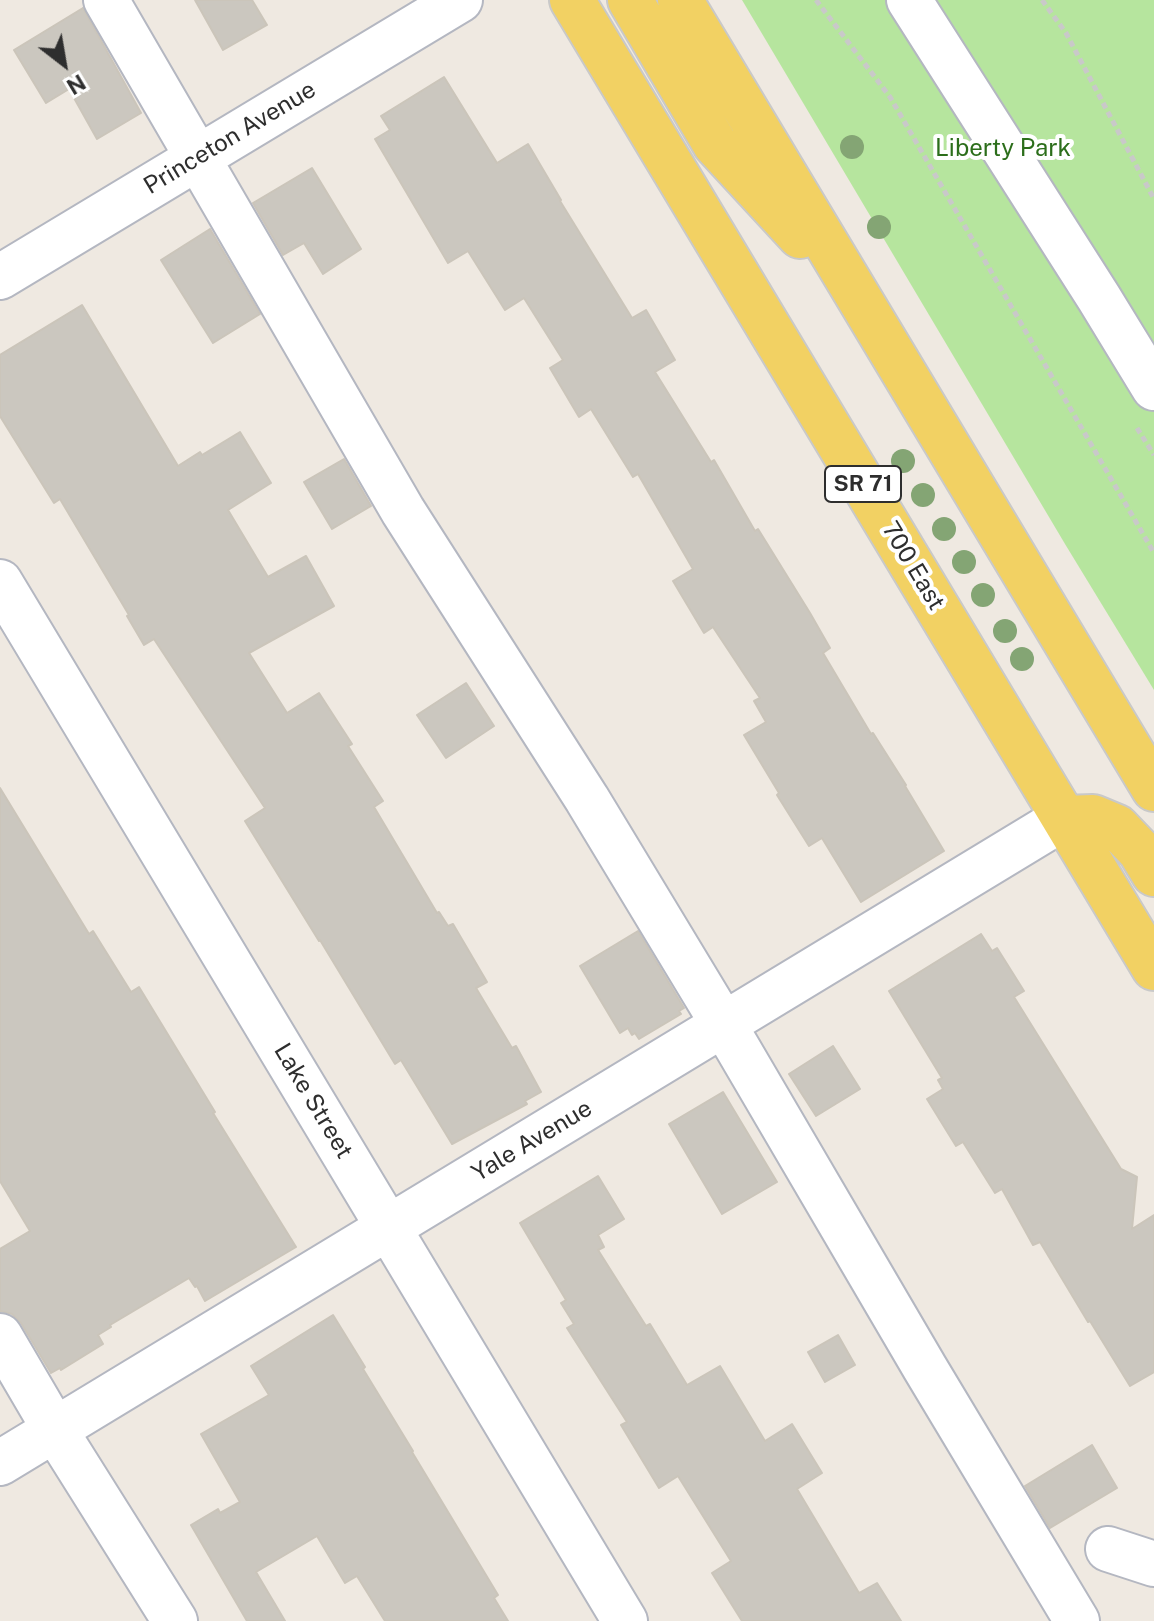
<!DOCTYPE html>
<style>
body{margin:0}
#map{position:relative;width:1154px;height:1621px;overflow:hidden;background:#efe9e1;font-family:"Public Sans",sans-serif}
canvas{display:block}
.north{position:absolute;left:24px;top:24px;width:80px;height:80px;-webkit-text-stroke:6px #fff;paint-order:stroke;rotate:149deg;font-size:22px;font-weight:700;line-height:32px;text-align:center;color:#2e2e2e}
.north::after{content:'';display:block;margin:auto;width:28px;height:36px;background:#2e2e2e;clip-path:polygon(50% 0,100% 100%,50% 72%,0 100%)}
</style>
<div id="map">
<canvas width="1154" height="1621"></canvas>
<div class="north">N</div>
</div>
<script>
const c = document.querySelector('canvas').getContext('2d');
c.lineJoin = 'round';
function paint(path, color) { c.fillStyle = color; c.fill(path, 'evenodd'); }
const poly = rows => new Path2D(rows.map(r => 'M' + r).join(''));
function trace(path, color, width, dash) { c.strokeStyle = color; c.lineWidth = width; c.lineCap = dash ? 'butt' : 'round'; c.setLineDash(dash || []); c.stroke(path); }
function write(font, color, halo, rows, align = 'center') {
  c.font = font + ' "Public Sans",sans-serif'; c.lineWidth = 8; c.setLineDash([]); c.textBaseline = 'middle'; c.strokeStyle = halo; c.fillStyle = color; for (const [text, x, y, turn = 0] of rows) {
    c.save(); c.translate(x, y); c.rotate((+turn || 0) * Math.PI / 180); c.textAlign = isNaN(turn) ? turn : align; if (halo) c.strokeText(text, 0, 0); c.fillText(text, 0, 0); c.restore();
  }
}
paint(poly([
 [742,0,1154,0,1154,690,1065,544]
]), '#b6e59e');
const building = poly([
 [195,0,252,0,267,25,223,50,195,0],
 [83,8,141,113,97,139,69,89,46,103,14,50,83,8],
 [444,77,497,163,528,144,561,200,560,201,632,318,646,310,675,360,655,372,711,462,714,460,755,531,758,529,810,613,830,648,823,653,871,734,873,733,906,785,905,786,944,851,861,902,822,838,809,846,777,795,779,793,744,735,766,722,754,701,760,698,713,627,704,633,673,581,693,569,638,474,633,477,591,409,579,417,550,368,563,360,524,298,505,310,468,251,448,263,375,139,390,130,381,116,444,77],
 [312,168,361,249,323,274,304,243,283,255,253,203,312,168],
 [210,229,260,314,213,343,161,260,210,229],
 [82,305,178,466,200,452,202,455,240,432,271,483,228,510,268,577,306,556,334,606,249,653,287,713,319,693,352,744,348,746,383,801,374,807,437,913,439,912,448,926,453,924,487,982,476,988,512,1048,516,1046,541,1092,525,1101,527,1104,452,1144,401,1060,395,1064,320,940,319,941,245,821,265,808,154,639,144,645,127,616,129,615,60,499,54,503,0,416,0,355,82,305],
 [344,459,371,506,332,529,304,482,344,459],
 [466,683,494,726,446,758,417,715,466,683],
 [0,788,89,934,93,931,131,992,139,987,215,1112,213,1113,296,1247,205,1301,197,1286,195,1287,189,1278,110,1325,111,1327,98,1335,103,1344,61,1370,60,1368,51,1373,21,1323,12,1314,0,1311,0,1249,30,1231,0,1181,0,788],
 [638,931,684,1008,679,1011,681,1014,639,1039,635,1033,632,1035,628,1028,620,1033,580,966,638,931],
 [981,934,992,951,997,948,1024,991,1014,997,1121,1169,1137,1177,1132,1229,1154,1215,1154,1372,1130,1386,1090,1321,1088,1322,1040,1242,1033,1245,1002,1189,995,1193,963,1142,956,1146,927,1099,943,1089,938,1080,942,1078,889,991,981,934],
 [833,1046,860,1089,816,1116,789,1074,833,1046],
 [723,1092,777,1182,722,1214,669,1124,723,1092],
 [598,1176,624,1219,598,1235,604,1247,598,1250,646,1326,650,1324,687,1385,720,1366,765,1441,792,1424,822,1473,797,1489,859,1593,877,1583,901,1621,742,1621,712,1573,731,1561,678,1476,659,1488,621,1425,627,1422,567,1328,574,1324,561,1303,566,1300,520,1223,598,1176],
 [333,1315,365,1367,363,1369,413,1451,412,1452,498,1595,494,1598,508,1621,385,1621,357,1576,345,1583,317,1536,256,1572,285,1621,247,1621,191,1525,218,1509,220,1513,240,1502,201,1434,269,1395,251,1366,333,1315],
 [838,1335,855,1365,825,1382,808,1352,838,1335],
 [1092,1445,1117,1488,1050,1528,1025,1486,1092,1445]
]);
paint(building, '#cbc7bf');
trace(building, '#cbc5ba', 2);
const minor = poly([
 [106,0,403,511,587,799,737,1047,925,1368,1077,1621],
 [909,0,1099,298,1154,388],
 [0,277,460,0],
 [0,582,625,1621],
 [0,1336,55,1430,175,1621],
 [0,1463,1064,818],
 [1108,1549,1154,1564]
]);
const major = poly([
 [572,0,1154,968],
 [630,0,715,144,800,236],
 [680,0,1154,789],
 [1064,818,1093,817,1117,827,1140,851,1154,874]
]);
trace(minor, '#b4b7c1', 48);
trace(major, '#c9c9c9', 48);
trace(poly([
 [816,0,890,97,1154,553],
 [1042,0,1066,33,1154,199],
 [1137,428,1154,455]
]), '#c9c9c9', 5, [6, 4]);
trace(minor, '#fff', 44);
trace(major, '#f2d163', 44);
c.fillStyle = '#84a574';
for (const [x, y] of [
 [852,147],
 [879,227],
 [903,461],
 [923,495],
 [944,529],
 [964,562],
 [983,595],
 [1005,631],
 [1022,659]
]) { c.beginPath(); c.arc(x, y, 12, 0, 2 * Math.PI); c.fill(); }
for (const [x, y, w] of [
 [863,484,76]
]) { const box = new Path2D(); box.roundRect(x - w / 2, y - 18, w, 36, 6); c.fillStyle = '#fff'; c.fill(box); trace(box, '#2e2e2e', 2); }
write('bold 22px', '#2e2e2e', null, [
 ["SR 71",863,484]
]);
write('24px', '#2e2e2e', '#fff', [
 ["Princeton Avenue",230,138,-31],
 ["700 East",913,566,59],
 ["Lake Street",313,1101,59],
 ["Yale Avenue",532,1141,-31]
]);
write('24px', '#2c6e1b', '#fff', [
 ["Liberty Park",1003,149]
]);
</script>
